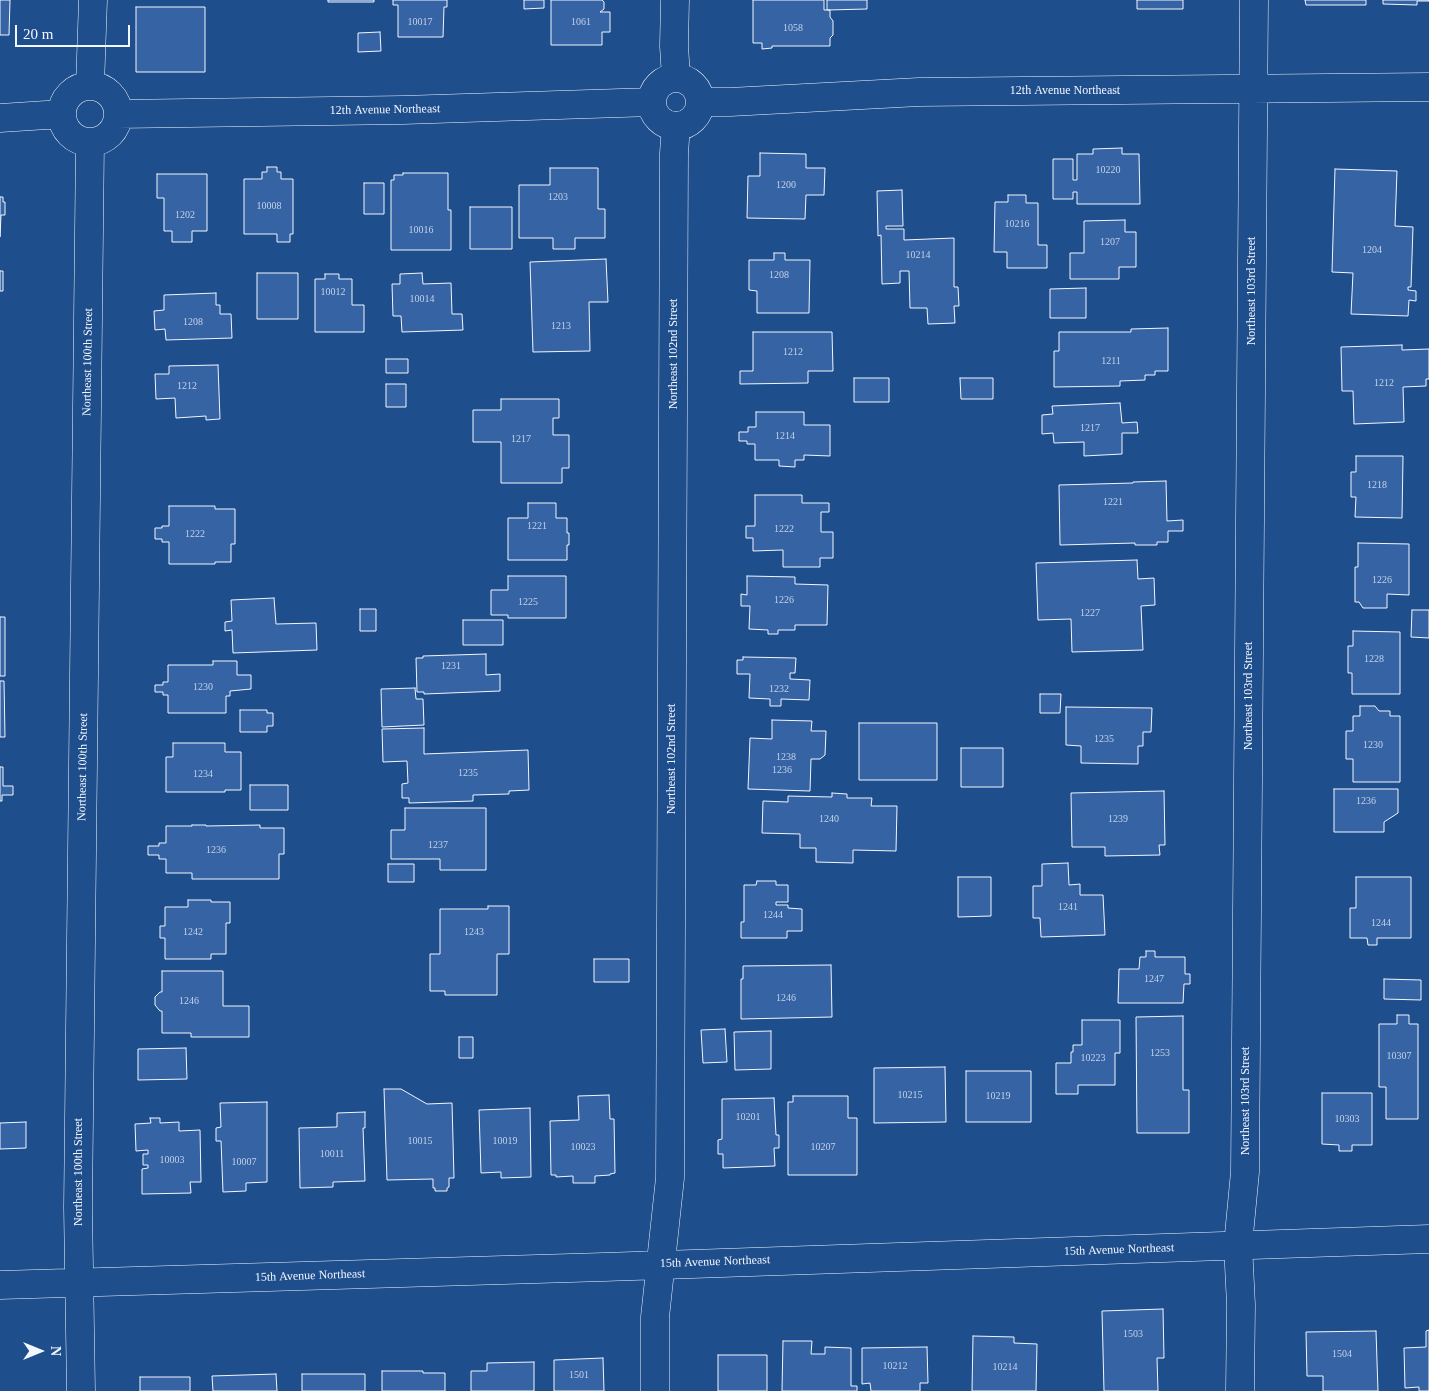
<!DOCTYPE html>
<style>
body{margin:0}
#map{position:relative;width:1429px;height:1391px;overflow:hidden;background:#1f4e8c;font-family:"Times New Roman",serif}
canvas{display:block}
.north{position:absolute;left:15px;top:1326px;width:50px;height:50px;-webkit-text-stroke:4px #1f4e8c;paint-order:stroke;rotate:90deg;font-size:14px;font-weight:700;line-height:20px;text-align:center;color:#f2f6ff}
.north::after{content:'';display:block;margin:auto;width:18px;height:22px;background:#f2f6ff;clip-path:polygon(50% 0,100% 100%,50% 72%,0 100%)}
.scale{position:absolute;left:15px;top:25px;width:115px;height:22px;box-sizing:border-box;border:2px solid #f2f6ff;border-top:0;padding-left:6px;font-size:15px;line-height:18px;white-space:nowrap;color:#f2f6ff;-webkit-text-stroke:4px #1f4e8c;paint-order:stroke}
</style>
<div id="map">
<canvas width="1429" height="1391"></canvas>
<div class="north">N</div>
<div class="scale">20 m</div>
</div>
<script>
const c = document.querySelector('canvas').getContext('2d');
c.lineJoin = 'round';
function paint(path, color) { c.fillStyle = color; c.fill(path, 'evenodd'); }
const poly = rows => new Path2D(rows.map(r => 'M' + r).join(''));
function trace(path, color, width, dash) { c.strokeStyle = color; c.lineWidth = width; c.lineCap = dash ? 'butt' : 'round'; c.setLineDash(dash || []); c.stroke(path); }
function write(font, color, halo, rows, align = 'center') {
  c.font = font + ' "Times New Roman",serif'; c.lineWidth = 4; c.setLineDash([]); c.textBaseline = 'middle'; c.strokeStyle = halo; c.fillStyle = color; for (const [text, x, y, turn = 0] of rows) {
    c.save(); c.translate(x, y); c.rotate((+turn || 0) * Math.PI / 180); c.textAlign = isNaN(turn) ? turn : align; if (halo) c.strokeText(text, 0, 0); c.fillText(text, 0, 0); c.restore();
  }
}
const building = poly([
 [0,0,10,0,9,35,0,35,0,0],
 [328,0,374,0,374,2,328,2,328,0],
 [393,0,447,0,447,7,444,7,443,37,398,37,398,5,393,5,393,0],
 [524,0,544,0,544,8,524,9,524,0],
 [551,0,602,0,604,2,604,9,600,12,610,12,610,32,602,32,602,45,551,45,551,0],
 [753,0,824,0,824,10,830,10,830,17,833,21,833,35,830,38,830,46,772,46,772,48,762,49,762,43,753,43,753,0],
 [827,0,867,0,867,9,827,10,827,0],
 [1137,0,1183,0,1183,9,1137,9,1137,0],
 [1305,0,1366,0,1366,5,1306,5,1305,0],
 [1383,0,1429,0,1429,1,1417,1,1417,5,1383,4,1383,0],
 [136,7,205,7,205,72,136,72,136,7],
 [380,32,381,51,358,52,358,33,380,32],
 [1122,148,1122,154,1139,154,1140,204,1077,204,1077,192,1073,192,1073,199,1053,199,1053,159,1073,159,1073,180,1077,180,1077,154,1093,154,1093,149,1122,148],
 [760,153,806,154,806,168,825,168,824,195,806,195,805,219,747,218,748,176,760,176,760,153],
 [267,167,277,167,277,172,281,172,281,179,293,179,293,234,290,234,290,242,277,242,277,234,244,234,244,179,262,179,262,172,267,172,267,167],
 [550,168,598,168,598,209,605,209,605,238,575,238,575,249,553,249,553,238,519,238,519,185,550,185,550,168],
 [1335,169,1397,171,1395,226,1413,227,1411,287,1408,287,1408,290,1416,291,1416,301,1409,300,1408,316,1351,314,1353,273,1332,272,1335,169],
 [403,173,448,173,448,210,451,210,451,250,391,250,391,180,394,180,394,175,403,175,403,173],
 [157,174,207,174,207,231,192,231,192,242,172,242,172,231,164,231,164,198,157,198,157,174],
 [364,183,384,183,384,214,364,214,364,183],
 [902,190,903,226,886,226,886,229,904,229,904,240,954,238,954,287,958,287,959,306,954,306,955,323,928,324,927,308,910,308,909,271,900,271,900,283,882,284,881,235,878,236,877,191,902,190],
 [1008,195,1026,195,1026,203,1038,203,1038,245,1047,245,1047,268,1007,268,1007,252,994,252,995,202,1008,202,1008,195],
 [0,197,3,197,3,202,5,202,5,215,1,215,0,237,0,197],
 [470,207,512,207,512,249,470,249,470,207],
 [1125,220,1125,232,1136,232,1136,267,1119,267,1119,279,1070,279,1070,253,1084,253,1084,221,1125,220],
 [774,253,785,253,785,260,810,260,809,313,757,313,757,291,749,290,749,260,774,260,774,253],
 [606,259,608,302,589,302,590,351,533,352,530,262,606,259],
 [0,271,3,271,3,291,0,291,0,271],
 [257,273,298,273,298,319,257,319,257,273],
 [422,273,423,284,451,283,452,314,462,314,463,330,402,332,401,316,393,316,392,284,400,284,400,274,422,273],
 [325,274,339,274,339,279,352,279,352,305,364,305,364,332,315,332,315,279,325,279,325,274],
 [1086,288,1086,318,1050,318,1050,289,1086,288],
 [216,293,216,305,220,305,220,314,231,314,232,338,166,340,165,329,155,330,154,311,164,310,164,295,216,293],
 [1168,328,1168,371,1155,371,1155,375,1145,375,1145,380,1120,381,1120,386,1054,387,1054,351,1059,351,1059,332,1131,332,1131,329,1168,328],
 [753,332,832,332,833,371,808,371,808,383,740,384,740,371,753,371,753,332],
 [1402,345,1402,350,1429,349,1429,379,1426,379,1426,386,1403,387,1404,422,1354,424,1353,391,1342,391,1341,347,1402,345],
 [386,359,408,359,408,373,386,373,386,359],
 [218,365,220,419,206,420,206,416,176,418,175,398,156,399,155,374,169,374,169,366,218,365],
 [854,378,889,378,889,402,854,402,854,378],
 [960,378,993,378,993,399,961,399,960,378],
 [386,384,406,384,406,407,386,407,386,384],
 [501,399,559,399,559,418,553,418,553,435,569,435,569,468,562,468,562,483,501,483,501,442,473,442,473,410,501,410,501,399],
 [1120,403,1122,423,1137,422,1138,433,1122,433,1122,454,1084,456,1084,442,1054,443,1053,433,1042,434,1042,415,1053,414,1052,406,1120,403],
 [756,412,804,412,804,425,830,425,830,456,804,455,804,460,795,460,795,467,779,466,779,460,755,460,755,444,747,444,747,441,739,441,739,432,748,432,748,427,756,427,756,412],
 [1356,456,1403,456,1402,518,1355,517,1356,497,1351,497,1351,472,1356,472,1356,456],
 [1166,481,1167,521,1183,520,1183,531,1168,531,1168,542,1157,542,1157,545,1135,545,1135,543,1060,545,1059,485,1133,483,1133,482,1166,481],
 [755,495,802,495,802,503,829,503,829,512,821,512,821,532,833,532,833,558,820,558,820,567,783,567,783,550,753,551,753,538,746,538,746,526,755,526,755,495],
 [528,503,556,503,556,518,567,518,567,533,569,533,569,545,567,545,567,560,508,560,508,518,528,518,528,503],
 [169,506,215,506,215,509,235,509,235,544,231,544,231,562,215,562,215,564,169,564,169,542,162,542,162,539,155,539,155,528,162,528,162,526,169,526,169,506],
 [1358,543,1409,544,1409,595,1387,594,1387,608,1363,608,1359,602,1355,602,1355,567,1358,567,1358,543],
 [1137,560,1138,579,1154,578,1155,605,1141,606,1143,650,1072,652,1071,619,1038,620,1036,563,1137,560],
 [508,576,566,576,566,618,508,618,508,615,491,615,491,590,508,590,508,576],
 [747,576,795,577,795,584,828,585,827,625,795,625,795,630,778,630,778,634,768,634,768,630,749,629,750,606,741,606,741,594,747,595,747,576],
 [274,598,276,624,316,623,317,650,233,653,232,630,225,631,225,622,232,621,231,600,274,598],
 [360,609,376,609,376,631,360,631,360,609],
 [1412,610,1429,610,1429,638,1411,637,1412,610],
 [0,617,5,617,5,676,0,676,0,617],
 [463,620,503,620,503,645,463,645,463,620],
 [1353,631,1400,632,1400,694,1352,694,1352,673,1348,673,1348,646,1353,646,1353,631],
 [486,654,486,675,500,674,500,691,424,694,424,692,417,692,416,658,423,658,423,656,486,654],
 [743,657,796,658,795,673,790,673,790,679,810,680,809,700,781,699,781,706,770,706,770,699,749,698,750,674,737,674,737,660,743,660,743,657],
 [213,661,237,661,237,675,251,675,251,689,230,691,230,696,226,696,226,713,168,713,168,695,163,695,163,692,155,692,155,685,163,685,163,682,168,682,168,665,213,665,213,661],
 [0,681,4,681,5,737,0,737,0,681],
 [415,688,416,699,423,699,424,725,382,727,381,689,415,688],
 [1040,694,1061,694,1060,713,1040,713,1040,694],
 [1360,706,1375,706,1379,711,1390,711,1390,716,1400,716,1400,782,1353,782,1353,759,1346,759,1346,731,1353,731,1353,716,1360,716,1360,706],
 [1066,707,1152,708,1151,732,1143,732,1143,746,1138,746,1138,764,1081,763,1081,746,1066,745,1066,707],
 [240,710,267,710,267,713,273,713,273,726,267,726,267,732,240,732,240,710],
 [772,720,812,721,811,731,826,731,825,755,820,759,811,759,810,791,748,789,750,738,772,739,772,720],
 [859,723,937,723,937,780,859,780,859,723],
 [424,728,424,754,528,750,529,790,509,791,509,794,473,795,473,801,409,803,409,798,402,798,402,784,408,783,407,761,383,762,382,729,424,728],
 [173,743,225,743,225,752,241,752,241,790,225,790,225,792,166,792,166,757,173,757,173,743],
 [961,748,1003,748,1003,787,961,787,961,748],
 [0,767,3,767,3,786,13,786,13,795,2,795,2,801,0,801,0,767],
 [250,785,288,785,288,810,250,810,250,785],
 [1334,789,1398,789,1398,813,1384,822,1384,832,1334,832,1334,789],
 [1164,791,1165,845,1159,845,1160,855,1105,856,1105,847,1072,847,1071,793,1164,791],
 [832,793,847,794,847,798,872,798,871,806,897,806,896,851,853,850,853,863,816,862,816,848,800,848,800,834,762,833,763,801,788,802,788,796,832,797,832,793],
 [405,808,486,808,486,870,440,870,440,859,391,859,391,830,405,830,405,808],
 [192,825,206,825,206,826,260,825,260,828,284,828,284,854,279,854,279,879,192,879,192,873,166,873,166,859,159,859,159,855,148,855,148,846,159,846,159,843,166,843,166,826,192,826,192,825],
 [1068,863,1069,885,1080,884,1080,895,1103,895,1105,935,1041,937,1040,918,1033,918,1033,886,1042,886,1042,864,1068,863],
 [388,864,414,864,414,882,388,882,388,864],
 [958,877,991,877,991,916,958,917,958,877],
 [1356,877,1411,877,1411,938,1377,938,1377,945,1368,945,1367,938,1350,938,1350,908,1356,908,1356,877],
 [757,881,776,881,776,885,788,885,788,902,776,902,776,905,788,905,788,908,802,909,802,931,787,931,787,938,741,938,741,922,744,922,744,885,756,885,757,881],
 [188,900,211,900,211,902,230,902,230,923,226,923,226,954,211,954,211,959,165,959,165,938,160,938,160,926,165,926,165,907,188,907,188,900],
 [488,906,509,906,509,954,497,954,497,995,445,995,445,991,430,991,430,954,440,954,440,909,488,909,488,906],
 [1146,951,1155,951,1155,957,1185,957,1185,974,1190,974,1190,984,1184,984,1183,1003,1118,1003,1119,969,1139,969,1140,957,1146,957,1146,951],
 [594,959,629,959,629,982,594,982,594,959],
 [831,965,832,1017,741,1019,741,979,743,979,743,966,831,965],
 [162,971,223,971,223,1006,249,1006,249,1037,191,1037,191,1033,162,1033,162,1011,160,1011,155,1005,155,997,160,992,162,992,162,971],
 [1384,979,1421,980,1421,1000,1384,999,1384,979],
 [1397,1015,1409,1015,1409,1024,1418,1024,1418,1119,1386,1119,1386,1087,1379,1087,1379,1024,1397,1024,1397,1015],
 [1183,1016,1183,1090,1189,1090,1189,1133,1137,1133,1136,1017,1183,1016],
 [1082,1020,1120,1020,1120,1053,1115,1053,1115,1085,1078,1085,1078,1094,1056,1094,1056,1063,1071,1063,1071,1052,1073,1052,1073,1045,1082,1045,1082,1020],
 [725,1029,727,1062,703,1063,701,1030,725,1029],
 [771,1031,771,1069,735,1070,734,1032,771,1031],
 [459,1037,473,1037,473,1058,459,1058,459,1037],
 [186,1048,187,1079,138,1080,138,1049,186,1048],
 [945,1067,946,1122,874,1123,874,1068,945,1067],
 [966,1071,1031,1071,1031,1122,966,1122,966,1071],
 [384,1089,401,1089,427,1104,452,1103,454,1178,449,1178,449,1187,447,1188,447,1191,435,1191,435,1188,433,1188,433,1179,387,1180,384,1089],
 [1322,1093,1372,1093,1372,1145,1352,1145,1352,1151,1339,1151,1339,1145,1322,1144,1322,1093],
 [609,1095,610,1119,614,1119,615,1173,610,1174,610,1175,595,1176,595,1183,573,1183,573,1176,556,1177,556,1175,551,1175,550,1121,579,1120,578,1096,609,1095],
 [793,1096,848,1096,848,1118,857,1118,857,1175,788,1175,788,1102,793,1102,793,1096],
 [774,1098,776,1135,779,1135,779,1148,774,1148,775,1166,723,1168,723,1154,718,1154,718,1140,722,1139,722,1099,774,1098],
 [267,1102,267,1182,246,1183,246,1191,223,1192,221,1141,216,1141,216,1128,221,1127,220,1103,267,1102],
 [530,1108,531,1177,501,1178,501,1172,481,1173,479,1110,530,1108],
 [365,1112,365,1128,363,1128,365,1181,333,1182,333,1187,300,1188,299,1128,337,1127,337,1113,365,1112],
 [150,1118,160,1118,160,1123,179,1122,179,1131,200,1130,201,1182,190,1182,191,1193,142,1194,142,1169,148,1168,148,1165,143,1165,143,1154,148,1154,148,1150,136,1151,135,1124,151,1123,150,1118],
 [26,1122,26,1148,0,1149,0,1123,26,1122],
 [1163,1309,1164,1358,1157,1358,1158,1391,1104,1391,1102,1311,1163,1309],
 [1429,1330,1429,1391,1419,1391,1419,1387,1405,1388,1404,1348,1426,1347,1426,1331,1429,1330],
 [1376,1331,1378,1391,1323,1391,1323,1376,1307,1376,1306,1332,1376,1331],
 [973,1336,1014,1337,1014,1343,1037,1344,1036,1391,972,1391,973,1336],
 [783,1341,812,1341,811,1354,825,1354,825,1347,851,1348,851,1386,857,1386,857,1391,782,1391,783,1341],
 [927,1347,928,1383,920,1383,920,1391,871,1391,870,1383,862,1384,862,1348,927,1347],
 [718,1355,767,1355,767,1391,718,1391,718,1355],
 [603,1358,604,1391,554,1391,554,1360,603,1358],
 [534,1362,534,1391,471,1391,471,1371,487,1371,487,1363,534,1362],
 [382,1371,423,1371,423,1373,445,1373,445,1391,382,1391,382,1371],
 [276,1374,277,1391,213,1391,212,1376,276,1374],
 [302,1374,365,1374,365,1391,302,1391,302,1374],
 [140,1377,190,1377,190,1391,140,1391,140,1377]
]);
paint(building, '#3563a3');
trace(building, '#f2f6ff', 1);
const minor = poly([
 [675,0,674,46,676,77],
 '652 102a24 24 0 1 1 48 0a24 24 0 1 1-48 0Z',
 [90,86,93,0],
 '62 114a28 28 0 1 1 56 0a28 28 0 1 1-56 0Z',
 [701,102,730,102,919,92,1429,87],
 [118,114,403,110,652,102],
 [0,118,62,114],
 [0,1285,604,1267,1429,1239],
 [81,1391,78,1207,90,142],
 [655,1391,655,1317,670,1178,674,153,676,126],
 [1240,1391,1241,1305,1238,1245,1245,1172,1254,0]
]);
trace(minor, '#f2f6ff', 29);
trace(minor, '#1f4e8c', 28);
write('10px', '#c3d1e8', null, [
 ["10017",420,22],
 ["1061",581,22],
 ["1058",793,28],
 ["10220",1108,170],
 ["1200",786,185],
 ["1203",558,197],
 ["10008",269,206],
 ["1202",185,215],
 ["10216",1017,224],
 ["10016",421,230],
 ["1207",1110,242],
 ["1204",1372,250],
 ["10214",918,255],
 ["1208",779,275],
 ["10012",333,292],
 ["10014",422,299],
 ["1208",193,322],
 ["1213",561,326],
 ["1212",793,352],
 ["1211",1111,361],
 ["1212",1384,383],
 ["1212",187,386],
 ["1217",1090,428],
 ["1214",785,436],
 ["1217",521,439],
 ["1218",1377,485],
 ["1221",1113,502],
 ["1221",537,526],
 ["1222",784,529],
 ["1222",195,534],
 ["1226",1382,580],
 ["1226",784,600],
 ["1225",528,602],
 ["1227",1090,613],
 ["1228",1374,659],
 ["1231",451,666],
 ["1230",203,687],
 ["1232",779,689],
 ["1235",1104,739],
 ["1230",1373,745],
 ["1238",786,757],
 ["1236",782,770],
 ["1235",468,773],
 ["1234",203,774],
 ["1236",1366,801],
 ["1240",829,819],
 ["1239",1118,819],
 ["1237",438,845],
 ["1236",216,850],
 ["1241",1068,907],
 ["1244",773,915],
 ["1244",1381,923],
 ["1242",193,932],
 ["1243",474,932],
 ["1247",1154,979],
 ["1246",786,998],
 ["1246",189,1001],
 ["1253",1160,1053],
 ["10307",1399,1056],
 ["10223",1093,1058],
 ["10215",910,1095],
 ["10219",998,1096],
 ["10201",748,1117],
 ["10303",1347,1119],
 ["10015",420,1141],
 ["10019",505,1141],
 ["10023",583,1147],
 ["10207",823,1147],
 ["10011",332,1154],
 ["10003",172,1160],
 ["10007",244,1162],
 ["1503",1133,1334],
 ["1504",1342,1354],
 ["10212",895,1366],
 ["10214",1005,1367],
 ["1501",579,1375]
]);
write('12px', '#f2f6ff', '#1f4e8c', [
 ["12th Avenue Northeast",1065,91],
 ["12th Avenue Northeast",385,110,-1],
 ["Northeast 103rd Street",1252,291,-90],
 ["Northeast 102nd Street",674,354,-90],
 ["Northeast 100th Street",88,362,-89],
 ["Northeast 103rd Street",1249,696,-90],
 ["Northeast 102nd Street",672,759,-90],
 ["Northeast 100th Street",83,767,-89],
 ["Northeast 103rd Street",1246,1101,-90],
 ["Northeast 100th Street",79,1172,-90],
 ["15th Avenue Northeast",1119,1250,-2],
 ["15th Avenue Northeast",715,1262,-2],
 ["15th Avenue Northeast",310,1276,-2]
]);
</script>
